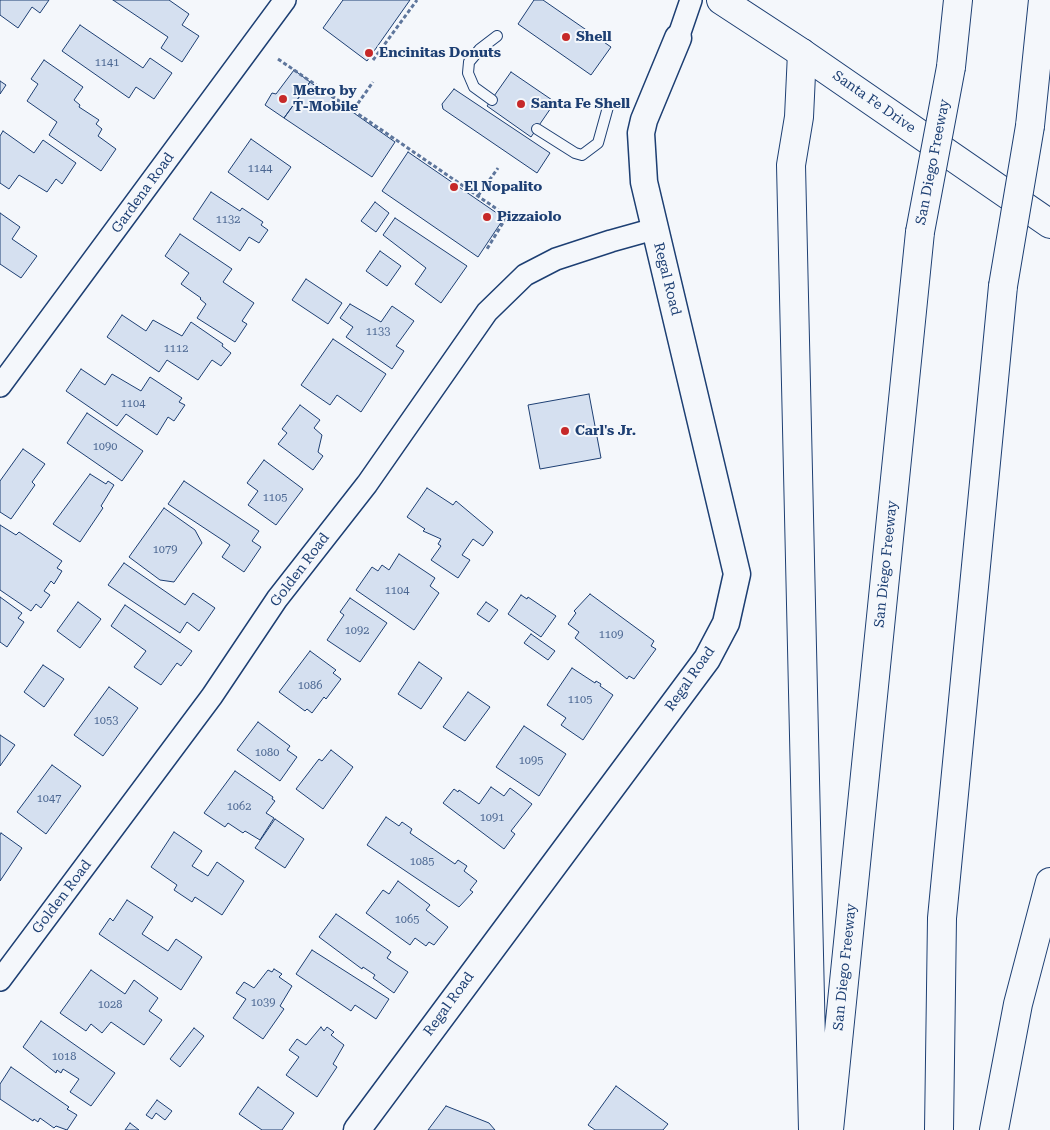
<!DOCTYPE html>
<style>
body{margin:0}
canvas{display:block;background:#f4f7fb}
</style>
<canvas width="1050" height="1130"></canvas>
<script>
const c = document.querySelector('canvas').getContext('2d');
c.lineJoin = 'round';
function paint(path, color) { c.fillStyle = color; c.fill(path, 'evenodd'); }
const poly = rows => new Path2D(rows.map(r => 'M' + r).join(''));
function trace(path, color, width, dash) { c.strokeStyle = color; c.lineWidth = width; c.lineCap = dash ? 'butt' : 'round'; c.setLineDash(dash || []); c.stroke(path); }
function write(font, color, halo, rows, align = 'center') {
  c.font = font + ' "Roboto Serif",serif'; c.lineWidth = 4; c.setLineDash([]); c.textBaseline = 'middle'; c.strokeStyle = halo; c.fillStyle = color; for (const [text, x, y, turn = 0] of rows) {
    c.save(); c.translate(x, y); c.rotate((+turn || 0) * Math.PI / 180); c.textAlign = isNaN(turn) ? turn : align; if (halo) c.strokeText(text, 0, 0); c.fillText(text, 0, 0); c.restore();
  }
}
const building = poly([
 [0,0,49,0,40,13,32,7,18,28,0,15,0,0],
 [113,0,169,0,189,14,182,25,199,36,182,62,161,48,168,37,113,0],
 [343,0,410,0,367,61,323,28,343,0],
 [534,0,543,0,611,47,591,75,518,24,534,0],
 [80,25,143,68,150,58,172,73,154,99,136,87,129,98,62,51,80,25],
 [44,60,83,87,74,100,80,105,79,107,99,120,96,124,102,129,98,136,116,149,101,171,49,135,57,122,27,101,38,84,31,79,44,60],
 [294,70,310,82,284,118,265,105,272,93,276,94,294,70],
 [511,72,555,102,531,137,487,106,511,72],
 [0,81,6,85,0,94,0,81],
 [310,82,395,142,372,177,284,118,310,82],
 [454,89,550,153,537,173,443,109,442,104,454,89],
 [3,131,34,153,43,140,76,163,62,184,56,179,47,192,19,175,9,189,0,183,0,136,3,131],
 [251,139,291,167,268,200,228,172,251,139],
 [408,152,504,218,478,257,382,191,408,152],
 [211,192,240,211,242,208,263,222,261,225,268,230,259,243,249,237,240,251,193,219,211,192],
 [375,202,389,213,376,232,361,221,375,202],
 [0,213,20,227,12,239,37,256,21,278,0,264,0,213],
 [395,218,467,266,441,303,415,284,426,268,383,235,395,218],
 [180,234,232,269,223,282,254,303,242,321,247,324,235,342,197,318,206,304,200,299,201,298,181,284,189,273,165,256,180,234],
 [380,251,401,266,387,286,366,271,380,251],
 [306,279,342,303,328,324,292,300,306,279],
 [350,304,381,322,392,306,414,321,396,346,404,351,392,369,346,337,353,327,340,318,350,304],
 [122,315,146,331,153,320,182,336,191,322,223,344,222,346,231,353,221,366,212,360,198,380,167,360,159,372,107,337,122,315],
 [333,339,386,374,361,412,337,395,330,405,301,385,333,339],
 [81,369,105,385,112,374,141,391,150,377,182,398,179,402,185,405,174,421,168,417,157,435,126,414,117,426,66,391,81,369],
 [589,394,601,458,540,469,528,405,589,394],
 [300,405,320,420,314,428,322,435,318,452,323,456,313,470,278,444,287,433,282,429,300,405],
 [87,413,143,451,122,481,67,443,87,413],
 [23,449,45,464,32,482,35,485,11,519,0,512,0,481,23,449],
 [264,460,303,489,276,525,248,505,258,491,247,483,264,460],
 [90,474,106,484,108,481,114,485,101,506,103,508,80,542,53,524,90,474],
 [184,481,259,531,252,541,261,547,244,572,222,557,230,545,168,504,184,481],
 [427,488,453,505,456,501,493,532,483,546,473,539,462,555,470,560,458,578,431,560,441,546,438,544,441,539,423,531,425,529,407,517,427,488],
 [164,508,195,530,202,543,174,582,160,580,129,557,164,508],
 [0,525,16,535,19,532,62,561,57,568,62,571,54,584,51,581,44,591,50,595,41,608,36,604,31,611,0,590,0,525],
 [399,554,435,578,430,586,439,593,414,630,356,590,372,567,378,571,382,565,389,570,399,554],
 [124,563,185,605,193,593,215,608,199,631,187,622,180,633,108,585,124,563],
 [590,594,654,641,651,646,656,649,634,679,629,676,627,679,575,638,579,632,568,624,576,613,574,611,590,594],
 [521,595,527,599,528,597,556,616,541,637,508,614,521,595],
 [0,597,22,613,18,618,24,622,7,647,0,642,0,597],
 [350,598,387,623,360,662,327,640,344,615,340,612,350,598],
 [78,602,101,619,80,648,57,631,78,602],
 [486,602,498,610,489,622,477,614,486,602],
 [125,605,192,651,181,666,177,663,161,685,134,667,146,651,111,626,125,605],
 [531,634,555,651,548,660,524,643,531,634],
 [310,651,336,670,333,673,341,679,326,699,324,697,312,713,307,709,305,711,279,692,310,651],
 [419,662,442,678,421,709,398,694,419,662],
 [43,665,64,679,44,707,24,692,43,665],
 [572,668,595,683,596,681,601,684,600,686,613,695,583,740,561,725,566,718,547,705,572,668],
 [109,687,138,708,103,756,74,735,109,687],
 [468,692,490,707,465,741,443,727,468,692],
 [258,722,290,746,287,750,297,757,280,781,237,750,258,722],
 [524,726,566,754,539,796,496,767,524,726],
 [0,735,15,745,0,766,0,735],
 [331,750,353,767,323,809,296,789,319,759,322,761,331,750],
 [52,765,81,786,46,834,17,812,52,765],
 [235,771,273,797,272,799,275,801,266,813,274,818,260,840,245,831,243,833,228,823,225,827,204,813,235,771],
 [491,787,504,796,510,788,532,804,511,831,515,834,504,849,443,803,454,789,458,792,459,790,479,804,491,787],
 [386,817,399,826,402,822,412,829,410,833,455,864,458,860,467,866,464,871,477,881,470,890,473,892,459,907,367,845,386,817],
 [275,819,304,839,285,868,255,848,275,819],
 [174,832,202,851,192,866,208,876,217,862,244,881,222,915,195,897,192,902,174,890,177,885,151,867,174,832],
 [1,833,22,848,0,881,0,835,1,833],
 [398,881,430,905,426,910,448,927,434,945,429,942,426,946,415,938,410,945,366,913,383,890,389,894,398,881],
 [127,900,153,917,142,934,168,951,176,939,202,957,181,990,99,934,110,918,113,921,127,900],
 [336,914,391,952,387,958,408,972,394,993,373,978,375,975,363,967,362,969,319,937,336,914],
 [312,950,389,999,376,1019,355,1005,351,1011,296,974,312,950],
 [274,969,282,974,279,977,292,986,280,1006,284,1009,263,1039,233,1018,246,999,236,993,244,982,254,988,268,970,272,972,274,969],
 [91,970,125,994,134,980,158,998,149,1011,162,1020,144,1045,111,1022,102,1033,91,1024,86,1031,60,1013,91,970],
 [41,1021,115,1073,91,1106,70,1092,79,1079,63,1069,61,1073,57,1070,56,1073,23,1047,41,1021],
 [321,1027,324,1031,327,1027,334,1032,331,1035,344,1045,333,1064,337,1067,317,1097,286,1075,299,1057,289,1050,297,1039,306,1045,321,1027],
 [194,1028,204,1036,180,1067,170,1059,194,1028],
 [11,1067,69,1107,67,1109,77,1115,67,1130,56,1126,54,1128,40,1118,38,1122,34,1119,33,1121,0,1099,0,1084,11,1067],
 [616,1086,668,1124,663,1130,595,1130,588,1125,616,1086],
 [258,1087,294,1113,282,1130,262,1130,239,1114,258,1087],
 [157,1100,172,1111,165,1120,156,1113,152,1119,146,1115,157,1100],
 [446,1106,489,1123,495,1130,428,1130,446,1106],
 [130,1123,139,1130,125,1130,130,1123]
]);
paint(building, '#d5e0f0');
trace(building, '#1d3f73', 1);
const service = poly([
 [492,100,474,87,468,73,469,62,480,49,497,36],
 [537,129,575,153,582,155,598,143,608,107]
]);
const minor = poly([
 [678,38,691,0],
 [0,386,285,0],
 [0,980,212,696,277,599,367,484,487,312,525,275,556,259,611,241,654,229]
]);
const tertiary = poly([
 [357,1130,707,659,726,623,737,574,644,182,641,133,644,120,678,38]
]);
const secondary = poly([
 [721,0,802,53,1050,224]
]);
const motorway = poly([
 [802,53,799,117,791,165,813,1130],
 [951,67,958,0],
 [1030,126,1043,0],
 [829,1130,920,232],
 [939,1130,942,918,1003,286],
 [994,1130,1018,1004,1050,882]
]);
trace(service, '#1d3f73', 12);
trace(minor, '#1d3f73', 24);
trace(tertiary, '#1d3f73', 29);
trace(secondary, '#1d3f73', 30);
trace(motorway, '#1d3f73', 30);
trace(poly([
 [278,59,507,216,487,249],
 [373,60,417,0],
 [354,109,373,82],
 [478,196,498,168]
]), '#5e769c', 3, [4, 2.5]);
trace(service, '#f4f7fb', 10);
trace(minor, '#f4f7fb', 21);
trace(tertiary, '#f4f7fb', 26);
trace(secondary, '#f4f7fb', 28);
trace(motorway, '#f4f7fb', 28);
const motorwayBridge = poly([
 [920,232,951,67],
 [1003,286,1030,126]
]);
trace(motorwayBridge, '#1d3f73', 30, []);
trace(motorwayBridge, '#f4f7fb', 28);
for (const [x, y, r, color] of [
 [566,37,5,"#c62828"],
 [369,53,5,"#c62828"],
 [283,99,5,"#c62828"],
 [521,104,5,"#c62828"],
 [454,187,5,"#c62828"],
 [487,217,5,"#c62828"],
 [565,431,5,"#c62828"]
]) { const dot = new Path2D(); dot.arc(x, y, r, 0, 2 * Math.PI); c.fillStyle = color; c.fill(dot); trace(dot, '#f4f7fb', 2); }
write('11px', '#4b6792', null, [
 ["1141",107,63],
 ["1144",260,169],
 ["1132",228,220],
 ["1133",378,332],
 ["1112",176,349],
 ["1104",133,404],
 ["1090",105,447],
 ["1105",275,498],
 ["1079",165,550],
 ["1104",397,591],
 ["1092",357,631],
 ["1109",611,635],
 ["1086",310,686],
 ["1105",580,700],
 ["1053",106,721],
 ["1080",267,753],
 ["1095",531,761],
 ["1047",49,799],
 ["1062",239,807],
 ["1091",492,818],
 ["1085",422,862],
 ["1065",407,920],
 ["1039",263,1003],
 ["1028",110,1005],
 ["1018",64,1057]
]);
write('bold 14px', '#1d3f73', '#f4f7fb', [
 ["Shell",576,37],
 ["Encinitas Donuts",379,53],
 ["Metro by",293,91],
 ["T-Mobile",293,107],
 ["Santa Fe Shell",531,104],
 ["El Nopalito",464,187],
 ["Pizzaiolo",497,217],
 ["Carl's Jr.",575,431]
], 'left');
write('14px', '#1d3f73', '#f4f7fb', [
 ["Santa Fe Drive",874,102,35],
 ["San Diego Freeway",933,162,-79],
 ["Gardena Road",143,193,-54],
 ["Regal Road",667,279,76],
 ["San Diego Freeway",886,564,-84],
 ["Golden Road",300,570,-53],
 ["Regal Road",690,679,-55],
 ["Golden Road",62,897,-53],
 ["San Diego Freeway",845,967,-84],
 ["Regal Road",449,1004,-54]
]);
</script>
